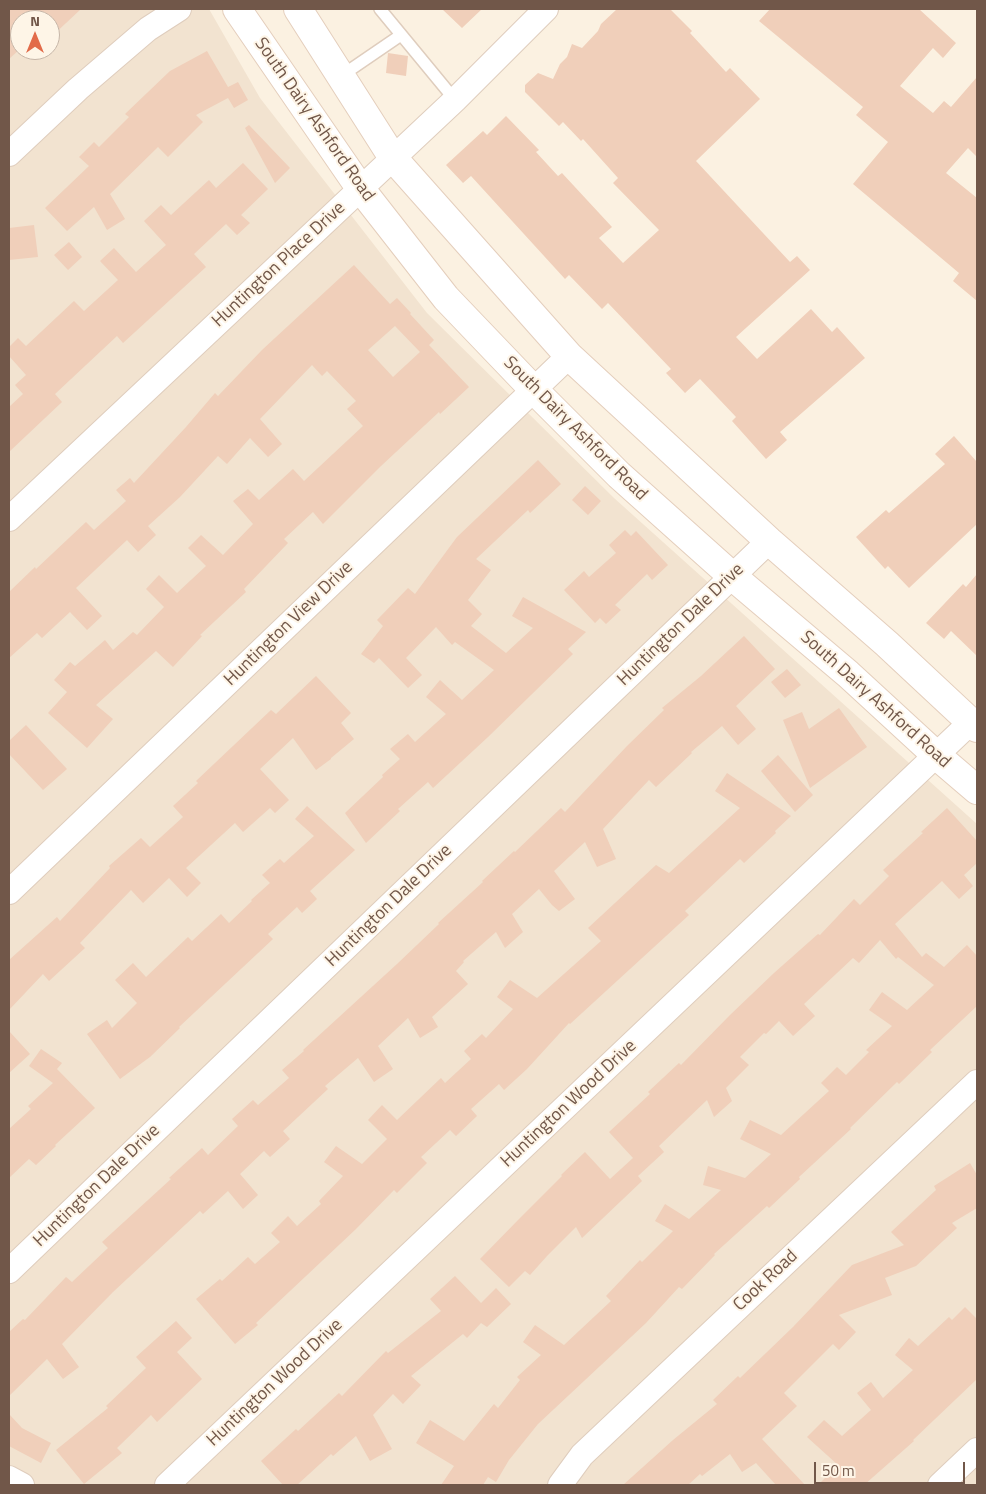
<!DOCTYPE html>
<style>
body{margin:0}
#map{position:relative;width:986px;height:1494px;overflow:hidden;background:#fbf1e1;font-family:"Titillium Web",sans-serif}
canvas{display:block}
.frame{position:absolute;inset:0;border:10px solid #715749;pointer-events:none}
.north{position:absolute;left:10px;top:10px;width:50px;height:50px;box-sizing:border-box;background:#fef5e7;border:1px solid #c6b6a8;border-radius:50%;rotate:0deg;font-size:14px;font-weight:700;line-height:20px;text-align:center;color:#715749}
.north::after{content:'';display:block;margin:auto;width:18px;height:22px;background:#e26b49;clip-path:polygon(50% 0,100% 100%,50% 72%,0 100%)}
.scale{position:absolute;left:814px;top:1462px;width:151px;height:22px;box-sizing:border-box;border:2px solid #715749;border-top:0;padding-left:6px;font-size:15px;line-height:18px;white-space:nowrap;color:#715749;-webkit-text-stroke:4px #fef5e7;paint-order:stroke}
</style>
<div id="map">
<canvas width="986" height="1494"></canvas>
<div class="frame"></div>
<div class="north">N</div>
<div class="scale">50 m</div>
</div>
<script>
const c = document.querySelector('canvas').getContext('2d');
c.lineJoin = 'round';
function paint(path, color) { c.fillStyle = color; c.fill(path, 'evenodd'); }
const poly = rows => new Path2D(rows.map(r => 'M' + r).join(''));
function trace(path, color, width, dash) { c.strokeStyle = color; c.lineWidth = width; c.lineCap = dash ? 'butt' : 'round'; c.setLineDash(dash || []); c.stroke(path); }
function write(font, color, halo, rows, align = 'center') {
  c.font = font + ' "Titillium Web",sans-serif'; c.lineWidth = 4; c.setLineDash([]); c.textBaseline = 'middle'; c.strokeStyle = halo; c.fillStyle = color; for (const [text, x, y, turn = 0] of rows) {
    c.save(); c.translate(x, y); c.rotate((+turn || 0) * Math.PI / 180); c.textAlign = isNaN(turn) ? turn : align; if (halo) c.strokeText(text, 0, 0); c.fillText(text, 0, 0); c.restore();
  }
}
paint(poly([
 [9,9,209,9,260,98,427,313,614,498,977,824,977,1485,9,1485],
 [20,20,50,20,50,50,20,50]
]), '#f2e3d0');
paint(poly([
 [9,9,81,9,50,38,50,20,20,20,20,49,9,59],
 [442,9,482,9,462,28],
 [617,9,670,9,692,31,690,33,726,72,730,68,760,99,696,161,790,262,797,256,810,270,736,337,757,359,811,309,832,332,837,327,865,358,780,432,787,440,766,459,732,421,736,417,700,379,685,393,666,373,671,369,608,303,602,309,569,275,565,279,471,176,463,183,446,165,483,131,487,135,506,116,539,150,536,152,558,176,562,173,612,227,599,238,623,263,659,230,613,183,618,178,583,139,581,141,563,122,559,126,525,92,525,85,538,73,553,79,560,64,567,57,572,44,582,48,598,31,601,24],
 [770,9,919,9,956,43,943,58,933,48,900,86,933,113,944,101,951,107,977,77,977,157,968,148,946,173,977,198,977,301,953,281,959,273,853,184,888,142,856,115,863,107,759,21],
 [207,51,228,87,238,82,248,100,234,108,228,98,196,115,203,122,168,157,158,147,110,194,125,219,107,230,94,207,67,231,45,208,89,166,79,157,94,142,99,147,129,117,125,114,170,71],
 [388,53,408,56,406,76,386,73],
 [249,125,290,168,275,183,245,128],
 [243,163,268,189,241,215,250,223,237,235,226,224,194,254,206,267,123,343,117,336,55,394,62,402,9,452,9,407,23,394,15,385,26,375,9,356,9,347,18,338,26,346,74,301,84,311,118,280,100,261,114,248,136,272,166,245,144,221,161,205,171,215,209,180,216,188],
 [34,225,38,257,9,260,9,228],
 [69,242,82,257,68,270,54,255],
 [354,265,390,304,397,298,411,313,410,314,434,340,429,345,469,387,440,414,439,412,381,466,323,524,313,512,284,539,288,543,244,589,246,592,200,635,202,636,173,667,156,651,96,705,113,719,87,748,48,713,67,692,54,680,70,662,75,666,105,640,113,650,133,632,137,635,164,607,146,589,159,575,177,593,206,566,188,548,201,535,223,555,253,524,233,501,248,489,259,500,293,469,304,481,363,426,347,409,356,401,327,371,322,376,312,365,260,419,282,444,268,457,250,438,227,464,218,456,180,497,148,526,156,535,138,552,127,540,76,588,102,616,87,630,70,612,42,638,37,633,9,658,9,592,35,567,36,569,86,522,94,530,126,501,116,490,130,478,134,483,186,427,215,393,218,396,262,350],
 [395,326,420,352,393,377,368,350],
 [954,436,977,462,977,524,909,588,888,566,885,569,856,537,886,510,889,513,945,464,935,454],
 [538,460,561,484,530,513,528,510,476,559,491,570,468,600,482,614,471,626,506,653,533,628,512,616,523,597,586,632,568,649,573,654,488,737,433,788,428,782,398,809,400,811,366,843,345,813,383,777,382,775,400,759,390,749,408,734,415,742,446,714,426,697,440,680,462,700,494,670,455,642,452,645,436,627,406,658,422,675,408,688,379,658,374,663,361,654,383,626,377,620,408,588,415,594,457,537],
 [585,486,601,501,588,515,572,500],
 [625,530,631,536,636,531,668,565,652,580,647,574,615,605,621,610,606,624,600,618,595,623,564,590,584,571,589,577,616,553,609,545],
 [977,574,977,656,951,631,944,639,926,623,963,584,966,587],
 [744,636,775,669,736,706,756,729,738,745,722,726,691,752,692,753,656,787,649,780,603,829,616,859,597,867,585,842,554,871,575,899,559,911,552,905,539,889,512,914,523,932,505,948,496,932,463,961,464,962,456,971,468,984,432,1017,438,1027,420,1038,408,1018,378,1046,393,1069,374,1082,358,1058,325,1086,328,1089,283,1131,290,1139,270,1157,264,1151,240,1174,258,1195,243,1209,228,1191,203,1214,200,1211,113,1292,62,1344,79,1367,63,1379,47,1359,9,1396,9,1332,23,1319,25,1320,66,1277,72,1282,108,1248,102,1242,171,1179,169,1178,202,1148,208,1155,238,1126,232,1119,253,1100,258,1105,289,1078,282,1070,304,1051,303,1050,397,964,439,924,438,923,483,882,482,881,514,851,515,852,561,808,565,812,627,746,664,710,662,708,701,676],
 [787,669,801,685,785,698,771,682],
 [316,676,351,713,341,723,354,739,331,758,331,759,316,770,293,738,260,769,289,800,275,813,270,808,243,832,235,823,186,868,201,883,187,897,169,878,143,903,131,890,80,943,85,948,49,981,43,974,9,1010,9,960,57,917,60,921,110,868,109,866,141,838,150,847,183,817,173,806,198,783,196,781,271,710,276,714],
 [839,708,867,747,810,788,783,720,802,712,809,729],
 [26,725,67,769,43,790,9,754,9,741],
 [778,755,813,795,795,812,761,771],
 [727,773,791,816,775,831,776,833,744,863,740,859,685,911,689,915,570,1024,569,1023,527,1069,504,1090,499,1084,471,1109,477,1116,456,1136,450,1130,421,1157,427,1163,397,1193,394,1190,356,1229,256,1323,258,1325,235,1344,196,1299,220,1279,222,1281,248,1257,255,1264,280,1242,271,1233,288,1216,297,1226,321,1204,319,1201,343,1176,324,1162,336,1146,362,1164,387,1139,368,1120,382,1105,397,1120,441,1078,445,1083,471,1059,464,1051,482,1034,486,1038,513,1009,497,997,510,980,537,998,601,941,588,928,656,865,669,873,740,808,715,791],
 [307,806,355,850,310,891,317,899,302,913,297,907,268,934,273,939,179,1027,180,1028,150,1057,120,1079,87,1034,107,1020,112,1028,137,1003,115,980,133,963,146,977,188,937,192,941,221,914,229,923,252,901,251,900,270,883,262,875,280,859,284,863,314,836,295,819],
 [947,808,977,841,977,863,964,875,973,886,959,899,942,881,895,924,922,957,926,953,944,967,967,945,977,956,977,1006,930,1050,932,1052,899,1084,897,1082,850,1128,851,1129,799,1177,800,1179,769,1208,767,1206,714,1254,715,1255,682,1289,679,1287,646,1323,538,1424,509,1460,496,1482,488,1477,483,1485,441,1485,454,1466,416,1443,430,1420,464,1441,494,1404,498,1408,520,1380,517,1377,541,1355,523,1342,535,1325,564,1345,611,1301,606,1296,640,1260,642,1262,673,1231,655,1221,665,1204,689,1219,721,1190,703,1185,708,1166,745,1178,771,1154,740,1139,750,1120,781,1135,829,1091,821,1083,837,1067,846,1075,869,1052,866,1050,892,1026,869,1010,882,992,907,1010,934,985,898,957,896,959,880,940,859,963,853,958,804,1004,815,1016,793,1036,779,1021,766,1034,764,1033,740,1057,749,1065,726,1088,732,1101,714,1117,707,1100,659,1146,664,1152,638,1176,642,1181,582,1238,576,1227,547,1256,530,1275,525,1271,509,1287,480,1259,520,1218,562,1176,561,1175,585,1152,610,1179,633,1158,609,1132,650,1094,648,1092,679,1063,681,1065,730,1015,774,973,818,934,820,935,854,899,860,905,889,876,883,870,923,833,921,832],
 [9,1031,30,1054,9,1073],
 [41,1049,62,1063,57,1069,95,1108,55,1145,56,1146,36,1165,29,1159,9,1178,9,1129,31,1109,28,1106,53,1083,29,1066],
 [970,1163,977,1175,977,1208,952,1223,957,1228,916,1266,885,1278,892,1295,839,1315,856,1332,839,1350,833,1344,784,1393,797,1406,762,1439,805,1485,776,1485,756,1463,742,1472,730,1454,702,1476,700,1474,688,1485,623,1485,673,1440,717,1404,713,1400,738,1376,740,1378,793,1327,852,1265,904,1245,891,1232,936,1190,934,1186],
 [455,1276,481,1303,496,1288,511,1304,487,1327,481,1323,467,1338,463,1334,411,1376,421,1385,403,1404,393,1394,373,1415,392,1449,370,1461,356,1436,333,1456,331,1454,297,1485,283,1485,261,1461,296,1429,298,1431,339,1393,342,1396,386,1351,388,1353,441,1311,430,1299],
 [965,1307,977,1319,977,1379,913,1440,914,1441,864,1485,818,1485,838,1465,807,1437,824,1420,842,1436,871,1410,857,1393,871,1382,883,1398,913,1370,895,1355,909,1338,918,1346,949,1317,952,1320],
 [176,1321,192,1338,177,1352,202,1379,157,1422,151,1415,117,1448,122,1453,84,1484,56,1450,108,1408,106,1406,146,1368,136,1357],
 [9,1414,22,1428,51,1443,41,1463,9,1446]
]), '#f0cfba');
const service = poly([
 [380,9,455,100],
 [341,76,401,35]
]);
const minor = poly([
 [9,154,78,89,148,29,179,9],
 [9,519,455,100,546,9],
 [9,892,569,356],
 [9,1271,769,541],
 [9,1478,22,1485],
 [167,1485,971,722],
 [560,1485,582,1455,977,1082],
 [940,1485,977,1450]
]);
const secondary = poly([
 [237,9,360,188,446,298,534,390,619,475,732,576,848,674,936,755,977,790],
 [298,9,393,158,569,356,769,541,887,644,977,728]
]);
trace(service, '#dfcdbd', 14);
trace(minor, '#dfcdbd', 26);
trace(secondary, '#e4cebc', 30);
trace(service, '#fff', 11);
trace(minor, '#fff', 24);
trace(secondary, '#fff', 28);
write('18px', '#715749', '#fef5e7', [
 ["South Dairy Ashford Road",314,120,55],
 ["Huntington Place Drive",279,265,-43],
 ["South Dairy Ashford Road",575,429,45],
 ["Huntington View Drive",289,624,-44],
 ["Huntington Dale Drive",681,625,-44],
 ["South Dairy Ashford Road",875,700,42],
 ["Huntington Dale Drive",389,906,-44],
 ["Huntington Wood Drive",569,1104,-43],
 ["Huntington Dale Drive",97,1186,-44],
 ["Cook Road",766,1281,-43],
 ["Huntington Wood Drive",275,1383,-43]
]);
</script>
